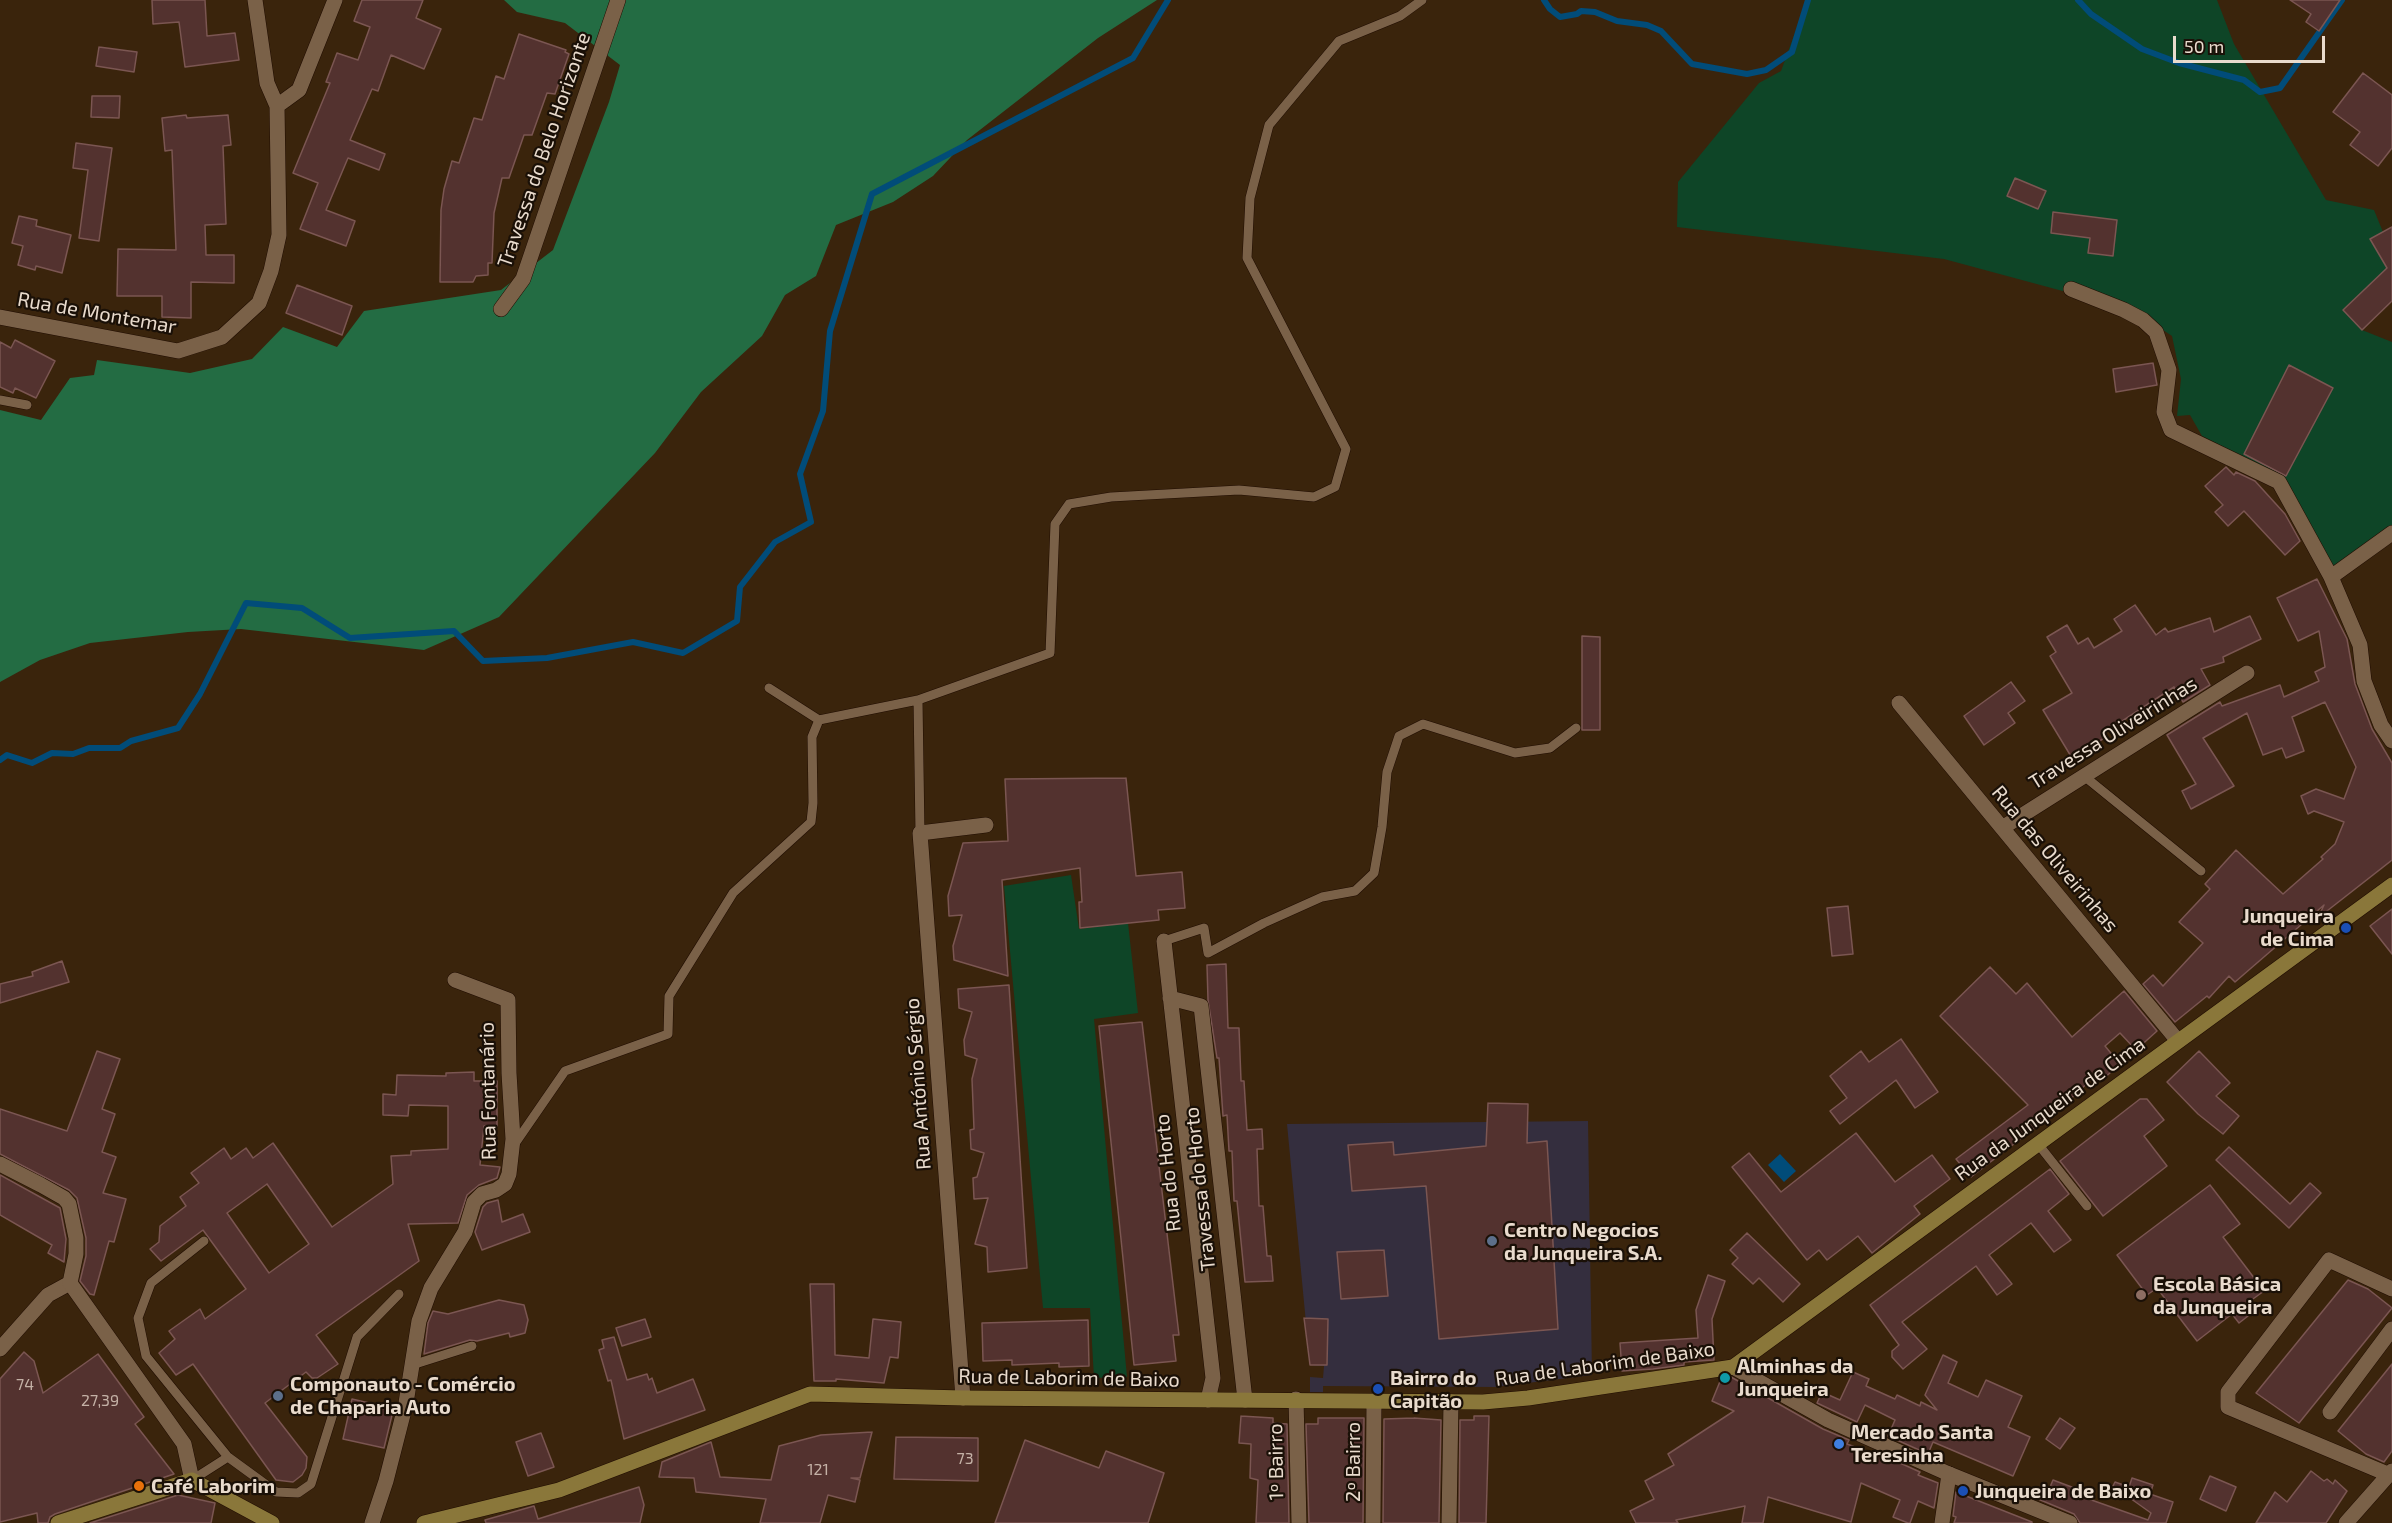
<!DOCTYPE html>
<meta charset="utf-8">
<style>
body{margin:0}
#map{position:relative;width:2392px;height:1523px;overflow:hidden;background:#3a240c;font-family:"Exo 2",sans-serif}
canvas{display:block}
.scale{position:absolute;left:2173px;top:36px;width:152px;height:27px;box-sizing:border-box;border:3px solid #e9dbcd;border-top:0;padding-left:8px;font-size:18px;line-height:21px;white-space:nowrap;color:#e9dbcd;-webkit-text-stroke:4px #1a1007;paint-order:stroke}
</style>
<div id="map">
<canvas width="2392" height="1523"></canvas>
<div class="scale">50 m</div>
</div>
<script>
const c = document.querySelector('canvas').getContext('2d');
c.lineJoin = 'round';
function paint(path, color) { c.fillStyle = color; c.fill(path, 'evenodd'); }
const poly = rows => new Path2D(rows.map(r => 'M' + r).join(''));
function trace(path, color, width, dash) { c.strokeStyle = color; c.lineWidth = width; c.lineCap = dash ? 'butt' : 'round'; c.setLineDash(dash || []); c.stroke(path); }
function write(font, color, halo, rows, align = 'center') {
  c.font = font + ' "Exo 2",sans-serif'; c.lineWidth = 4.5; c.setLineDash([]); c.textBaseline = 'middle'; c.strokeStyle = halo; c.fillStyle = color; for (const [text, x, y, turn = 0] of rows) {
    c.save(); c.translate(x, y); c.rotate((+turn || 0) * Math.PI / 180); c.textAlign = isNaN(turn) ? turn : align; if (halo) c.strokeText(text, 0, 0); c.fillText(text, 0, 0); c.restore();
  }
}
paint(poly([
 [1588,1121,1592,1375,1495,1387,1323,1386,1323,1392,1310,1392,1310,1377,1323,1378,1324,1366,1310,1365,1287,1124]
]), '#342e3e');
paint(poly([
 [1807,0,2217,0,2234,44,2326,200,2374,210,2383,232,2370,239,2387,268,2343,310,2362,330,2392,342,2392,525,2332,568,2285,478,2263,469,2263,467,2202,436,2190,415,2177,416,2181,379,2172,336,2133,310,1944,259,1677,227,1678,182,1759,83,1781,71],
 [1071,875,1079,929,1128,923,1138,1013,1094,1019,1127,1377,1094,1378,1090,1308,1043,1308,1004,886]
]), '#0e4527');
paint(poly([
 [504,0,1157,0,1098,38,967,140,933,176,893,202,836,225,816,276,785,295,762,336,701,392,655,453,499,617,424,650,241,629,188,632,90,643,40,660,0,682,0,410,41,420,70,378,94,375,97,360,190,373,252,359,283,327,337,347,364,311,501,290,553,250,609,102,620,65,565,23,517,12]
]), '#236c43');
paint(poly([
 [1780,1154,1796,1171,1784,1182,1768,1165]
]), '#014c79');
trace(poly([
 [1544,0,1550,9,1560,17,1577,14,1581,11,1595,12,1617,21,1647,25,1661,31,1692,64,1747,74,1766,70,1792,52,1808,0],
 [2078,0,2091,14,2142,49,2179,63,2244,80,2260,92,2280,88,2342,0],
 [0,760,7,755,32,763,52,753,73,754,89,748,120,748,131,741,178,728,200,694,246,603,302,608,350,638,454,631,483,661,547,658,633,642,683,653,737,621,740,587,775,542,811,522,800,474,823,411,830,331,872,194,1133,58,1168,0]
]), '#014c79', 6);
const building = poly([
 [152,0,205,0,207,36,235,33,239,60,185,67,179,22,153,24,152,0],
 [362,0,423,0,416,18,441,29,424,69,391,55,378,91,372,89,350,140,385,154,379,170,348,158,326,210,355,221,346,246,300,229,318,183,293,173,330,83,326,82,337,53,358,60,370,27,354,21,362,0],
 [2290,0,2340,0,2319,31,2306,22,2311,14,2290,0],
 [519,34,566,50,565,52,569,54,555,94,547,93,532,135,524,135,509,178,502,178,494,213,492,263,488,263,488,275,476,276,473,282,440,282,441,210,444,189,452,161,459,163,474,118,482,120,496,76,504,79,519,34],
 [99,47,137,52,134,72,96,66,99,47],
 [2363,73,2392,95,2392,148,2378,166,2350,145,2360,132,2333,112,2363,73],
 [92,96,120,96,119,118,91,117,92,96],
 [186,115,187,118,228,115,231,145,223,146,226,224,205,225,206,255,234,255,234,283,191,282,191,318,162,317,162,296,117,296,118,249,176,250,172,150,165,151,162,118,186,115],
 [76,143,112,148,99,241,79,238,88,170,73,168,76,143],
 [2015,178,2046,191,2038,209,2007,196,2015,178],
 [2053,212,2117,220,2113,256,2088,253,2090,238,2051,233,2053,212],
 [19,216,37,220,36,226,71,235,62,273,36,266,35,270,18,265,23,246,12,243,19,216],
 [2392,227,2392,301,2362,330,2343,310,2387,268,2370,239,2392,227],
 [297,285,352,306,342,335,286,313,297,285],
 [15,340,55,361,36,398,15,388,13,393,0,387,0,342,11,348,15,340],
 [2153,363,2157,385,2116,392,2113,369,2153,363],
 [2289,365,2333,388,2286,476,2244,454,2289,365],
 [2226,467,2234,475,2236,472,2255,481,2285,514,2300,541,2285,555,2244,511,2228,526,2215,512,2223,505,2205,486,2226,467],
 [2317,579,2347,639,2355,684,2372,729,2392,763,2392,860,2318,918,2324,905,2235,982,2229,976,2209,998,2207,996,2175,1022,2143,984,2153,975,2163,986,2203,943,2179,922,2210,889,2205,884,2236,850,2283,894,2323,859,2321,857,2335,844,2344,822,2314,811,2308,814,2301,796,2316,789,2344,799,2356,767,2325,702,2292,717,2304,751,2286,758,2282,748,2263,755,2247,713,2203,738,2234,786,2191,809,2182,791,2196,784,2167,735,2220,702,2222,706,2280,685,2284,697,2319,681,2315,672,2325,667,2319,631,2298,641,2277,598,2317,579],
 [2135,605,2156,635,2165,628,2168,632,2210,618,2214,632,2250,616,2261,639,2223,657,2224,662,2201,669,2210,685,2183,702,2174,687,2104,733,2106,737,2072,758,2043,710,2072,693,2050,656,2056,652,2047,637,2067,625,2078,644,2088,638,2094,648,2122,631,2114,619,2135,605],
 [1582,636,1600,637,1600,730,1582,730,1582,636],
 [2011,682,2025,701,2008,713,2015,723,1984,745,1964,716,2011,682],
 [1126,778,1136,876,1182,872,1185,908,1158,910,1159,920,1080,928,1079,902,1082,902,1080,868,1002,880,1008,976,954,960,953,946,962,915,949,916,948,896,963,843,1008,841,1005,779,1126,778],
 [1848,906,1853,954,1832,956,1827,908,1848,906],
 [2392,909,2392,954,2370,926,2392,909],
 [62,961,69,982,0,1003,0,984,33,976,32,972,62,961],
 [1226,964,1228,1028,1239,1028,1241,1081,1244,1081,1247,1130,1262,1129,1263,1149,1257,1149,1259,1206,1263,1206,1267,1256,1271,1256,1273,1281,1245,1282,1237,1201,1234,1201,1232,1151,1229,1151,1227,1115,1223,1116,1219,1058,1217,1058,1208,1000,1207,965,1226,964],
 [1990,967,2016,994,2027,983,2072,1037,2124,991,2157,1031,2136,1050,2120,1033,2105,1046,2120,1064,2102,1080,2097,1074,2062,1107,2061,1105,2045,1120,1971,1177,1956,1159,2028,1105,1940,1016,1990,967],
 [1009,985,1027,1268,988,1272,987,1247,975,1244,988,1198,974,1199,973,1178,977,1177,984,1153,971,1149,970,1130,974,1129,972,1079,977,1059,965,1055,964,1040,972,1012,959,1008,958,989,1009,985],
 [1142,1022,1179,1335,1173,1335,1176,1361,1134,1365,1099,1026,1142,1022],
 [1901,1039,1938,1092,1915,1108,1896,1080,1840,1124,1830,1111,1847,1098,1830,1076,1861,1051,1869,1062,1901,1039],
 [97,1051,120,1059,102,1109,115,1114,102,1152,116,1157,103,1193,126,1199,114,1242,109,1241,94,1295,90,1294,80,1281,86,1256,86,1238,77,1198,69,1190,0,1154,0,1109,67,1131,97,1051],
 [2199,1051,2230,1083,2216,1096,2239,1116,2223,1134,2198,1114,2167,1082,2199,1051],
 [474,1072,474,1081,497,1081,497,1126,484,1126,480,1165,500,1167,497,1178,479,1185,467,1195,458,1223,408,1224,419,1261,316,1335,338,1364,317,1378,312,1378,306,1372,265,1403,307,1457,306,1468,302,1475,293,1482,276,1480,193,1364,176,1375,159,1353,175,1339,169,1331,200,1309,205,1319,246,1289,203,1230,161,1261,150,1249,159,1242,160,1226,186,1206,180,1197,199,1183,191,1173,224,1148,231,1159,246,1148,253,1158,273,1143,332,1227,393,1184,391,1156,411,1155,411,1151,448,1149,448,1106,409,1105,408,1116,383,1115,383,1094,396,1095,397,1075,446,1076,446,1073,474,1072],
 [267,1184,309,1244,269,1273,227,1213,267,1184],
 [2140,1099,2147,1099,2164,1120,2144,1136,2167,1166,2103,1216,2060,1161,2140,1099],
 [1488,1103,1528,1104,1527,1143,1547,1141,1558,1329,1439,1339,1426,1186,1352,1191,1348,1145,1393,1142,1394,1155,1486,1146,1488,1103],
 [1856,1133,1895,1182,1932,1155,1950,1179,1914,1206,1920,1214,1872,1253,1858,1236,1827,1260,1819,1250,1807,1260,1732,1167,1749,1153,1781,1192,1856,1133],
 [2229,1147,2290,1204,2310,1183,2321,1193,2289,1228,2216,1160,2229,1147],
 [2050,1169,2069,1194,2048,1211,2071,1240,2054,1252,2031,1223,1989,1255,2012,1284,1997,1295,1976,1266,1902,1322,1927,1349,1903,1369,1892,1357,1892,1351,1899,1345,1870,1305,2050,1169],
 [0,1175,60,1208,66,1239,64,1262,48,1253,52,1245,0,1215,0,1175],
 [2210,1185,2240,1224,2223,1237,2264,1291,2246,1304,2252,1313,2239,1323,2232,1314,2197,1341,2157,1288,2147,1295,2117,1255,2210,1185],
 [498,1200,502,1222,523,1214,530,1232,482,1250,475,1232,483,1207,487,1203,498,1200],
 [1747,1233,1800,1284,1783,1302,1759,1278,1753,1284,1732,1264,1738,1258,1730,1250,1747,1233],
 [1384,1250,1388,1296,1341,1299,1337,1252,1384,1250],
 [1708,1275,1725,1281,1712,1319,1714,1360,1684,1362,1684,1365,1653,1369,1622,1371,1620,1343,1698,1338,1696,1310,1708,1275],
 [2348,1280,2368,1289,2392,1308,2299,1423,2256,1393,2348,1280],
 [810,1284,834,1284,835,1355,869,1358,873,1319,901,1322,898,1358,890,1357,884,1383,836,1379,836,1381,814,1381,810,1284],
 [499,1300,524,1305,528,1320,525,1333,510,1337,509,1333,477,1341,470,1340,424,1354,428,1323,433,1311,448,1314,499,1300],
 [1304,1318,1328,1319,1327,1365,1310,1365,1304,1318],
 [645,1319,651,1337,622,1346,616,1328,645,1319],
 [1088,1320,1089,1366,1059,1367,1059,1363,1012,1365,1012,1360,983,1361,982,1323,1088,1320],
 [614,1337,627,1380,647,1374,649,1380,652,1378,657,1393,693,1379,705,1410,624,1439,611,1380,608,1381,599,1350,604,1348,602,1340,614,1337],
 [24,1352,34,1361,43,1393,98,1354,144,1417,135,1424,174,1474,55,1514,50,1517,48,1523,38,1523,37,1513,0,1522,0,1379,24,1352],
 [1943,1355,1957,1362,1948,1383,1978,1397,1986,1380,2022,1396,2008,1427,2030,1437,2013,1476,1933,1442,1928,1454,1888,1436,1895,1420,1865,1405,1857,1422,1817,1403,1822,1392,1840,1400,1853,1372,1869,1379,1866,1386,1895,1399,1897,1395,1920,1406,1921,1402,1937,1410,1925,1395,1943,1355],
 [2392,1364,2392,1451,2384,1462,2366,1454,2338,1431,2392,1364],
 [1731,1377,1823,1429,1849,1440,1847,1444,1879,1456,1880,1454,1920,1472,1918,1475,1938,1483,1934,1508,1918,1501,1910,1523,1908,1523,1893,1517,1900,1500,1861,1483,1851,1522,1768,1497,1763,1523,1742,1523,1745,1506,1676,1520,1678,1523,1636,1523,1630,1511,1654,1499,1645,1481,1674,1465,1668,1454,1734,1411,1712,1401,1721,1379,1731,1377],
 [352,1399,382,1406,381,1408,393,1411,384,1448,343,1439,352,1399],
 [1241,1416,1273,1418,1273,1423,1287,1424,1289,1523,1256,1523,1258,1480,1250,1478,1251,1444,1239,1443,1241,1416],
 [1474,1416,1489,1416,1486,1523,1459,1523,1460,1420,1474,1420,1474,1416],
 [1318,1418,1364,1418,1363,1523,1309,1523,1306,1424,1318,1424,1318,1418],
 [1414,1418,1441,1420,1439,1523,1383,1523,1384,1419,1414,1418],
 [2060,1418,2075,1428,2060,1449,2046,1439,2060,1418],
 [872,1432,860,1478,851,1478,860,1480,855,1502,828,1495,820,1523,760,1523,766,1499,696,1492,694,1478,659,1477,662,1462,711,1442,720,1477,771,1480,779,1446,821,1435,872,1432],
 [541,1433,554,1467,528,1476,516,1442,541,1433],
 [896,1437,978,1438,978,1481,894,1479,896,1437],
 [1025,1440,1099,1468,1106,1451,1164,1473,1148,1523,995,1523,1025,1440],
 [2311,1471,2324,1481,2327,1479,2333,1484,2335,1480,2347,1491,2326,1523,2256,1523,2275,1492,2287,1502,2311,1471],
 [2210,1476,2236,1487,2226,1511,2200,1499,2210,1476],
 [2132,1478,2153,1485,2150,1494,2173,1502,2166,1523,2080,1523,2074,1514,2038,1499,2042,1489,2048,1492,2053,1480,2085,1492,2083,1497,2148,1520,2151,1513,2113,1486,2115,1482,2129,1487,2132,1478],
 [639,1487,644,1505,640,1523,486,1523,485,1520,534,1506,538,1519,639,1487],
 [1956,1492,2032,1522,2032,1523,1954,1523,1956,1517,1953,1516,1956,1492],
 [178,1495,215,1503,211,1523,90,1523,178,1495]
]);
paint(building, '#53322f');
trace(building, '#7b5652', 1.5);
const service = poly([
 [0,400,27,405],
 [769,688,819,720,918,700],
 [2084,776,2201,871],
 [920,833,918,700,1050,653,1055,524,1069,504,1111,497,1239,490,1314,497,1335,487,1346,449,1247,258,1250,198,1269,125,1339,41,1400,16,1422,0],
 [1164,941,1204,928,1208,953,1264,923,1322,897,1355,891,1374,873,1382,827,1387,772,1399,736,1423,724,1515,753,1550,748,1576,728],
 [2038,1144,2087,1206],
 [514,1145,565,1071,668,1034,669,996,733,893,811,822,813,803,812,737,819,720],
 [204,1241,151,1283,138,1318,146,1356,228,1457],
 [412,1365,472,1346],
 [192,1480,228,1457,276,1492,298,1493,311,1484,357,1337,399,1294]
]);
const minor = poly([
 [277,106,299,90,335,0],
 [2071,289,2124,310,2143,320,2156,332,2169,370,2164,412,2171,430,2279,482,2331,577,2360,645,2364,681,2381,725,2392,741],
 [501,309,523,279,618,0],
 [0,317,178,351,222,337,259,303,271,271,279,235,277,106,267,83,255,0],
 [2331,577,2392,533],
 [1899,703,2178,1041],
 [2002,828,2247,673],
 [1164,941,1213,1378,1208,1400],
 [1170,998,1201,1006,1245,1400],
 [0,1349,48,1295,70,1283],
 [963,1398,920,833,986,825],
 [1296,1399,1299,1523],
 [2330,1412,2392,1329],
 [2390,1475,2228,1407,2228,1392,2329,1260,2392,1289],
 [372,1523,386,1481,406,1403,419,1321,431,1288,465,1232,474,1202,482,1194,496,1190,505,1184,509,1174,513,1139,509,1073,508,1000,455,980],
 [1373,1523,1374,1401],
 [1449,1523,1451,1402],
 [1942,1523,1949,1474],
 [2346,1523,2392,1471]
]);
const tertiary = poly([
 [0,1164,41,1185,64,1198,69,1204,76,1238,76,1254,70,1283,184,1444,192,1480],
 [1733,1367,1828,1420,1949,1474,2070,1523]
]);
const secondary = poly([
 [58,1523,192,1480,272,1523],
 [424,1523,559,1490,810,1394,963,1398,1483,1402,1528,1398,1733,1367,2392,885]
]);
trace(service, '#200d00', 10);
trace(minor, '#200d00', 16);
trace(tertiary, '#200d00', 16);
trace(secondary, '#200d00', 16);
trace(service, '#7a6148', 9);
trace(minor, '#7a6148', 15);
trace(tertiary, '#7a6148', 15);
trace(secondary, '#8a773a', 15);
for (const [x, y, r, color] of [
 [2346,928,6,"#1a4fb4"],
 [1492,1241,6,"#5c6f8a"],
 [2141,1295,6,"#8d6e63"],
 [1725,1378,6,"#0f9aa8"],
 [1378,1389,6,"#1a4fb4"],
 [278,1396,6,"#5c6f8a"],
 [1839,1444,6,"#3f7fe0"],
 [139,1486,6,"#e8710a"],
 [1963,1491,6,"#1a4fb4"]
]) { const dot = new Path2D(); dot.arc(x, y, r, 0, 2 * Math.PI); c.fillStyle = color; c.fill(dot); trace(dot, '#1a1007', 2); }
write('16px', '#c4b1a6', null, [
 ["74",25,1385],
 ["27,39",100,1401],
 ["73",965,1459],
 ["121",818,1470]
]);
write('20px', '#e9dbcd', '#1a1007', [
 ["Travessa do Belo Horizonte",544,150,-71],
 ["Rua de Montemar",97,313,10],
 ["Travessa Oliveirinhas",2113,733,-32],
 ["Rua das Oliveirinhas",2055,859,50],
 ["Rua António Sérgio",918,1084,-94],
 ["Rua Fontanário",488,1091,-91],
 ["Rua da Junqueira de Cima",2050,1109,-36],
 ["Rua do Horto",1168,1173,-96],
 ["Travessa do Horto",1200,1189,-96],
 ["Rua de Laborim de Baixo",1605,1364,-8],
 ["Rua de Laborim de Baixo",1069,1378,1],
 ["1º Bairro",1276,1462,-91],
 ["2º Bairro",1353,1462,-90]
]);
write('bold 20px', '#e9dbcd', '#1a1007', [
 ["Junqueira",2334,916,"right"],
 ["de Cima",2334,939,"right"],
 ["Centro Negocios",1504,1230],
 ["da Junqueira S.A.",1504,1253],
 ["Escola Básica",2153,1284],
 ["da Junqueira",2153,1307],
 ["Alminhas da",1737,1366],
 ["Junqueira",1737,1389],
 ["Bairro do",1390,1378],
 ["Capitão",1390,1401],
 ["Componauto - Comércio",290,1384],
 ["de Chaparia Auto",290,1407],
 ["Mercado Santa",1851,1432],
 ["Teresinha",1851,1455],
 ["Café Laborim",151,1486],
 ["Junqueira de Baixo",1975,1491]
], 'left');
</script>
